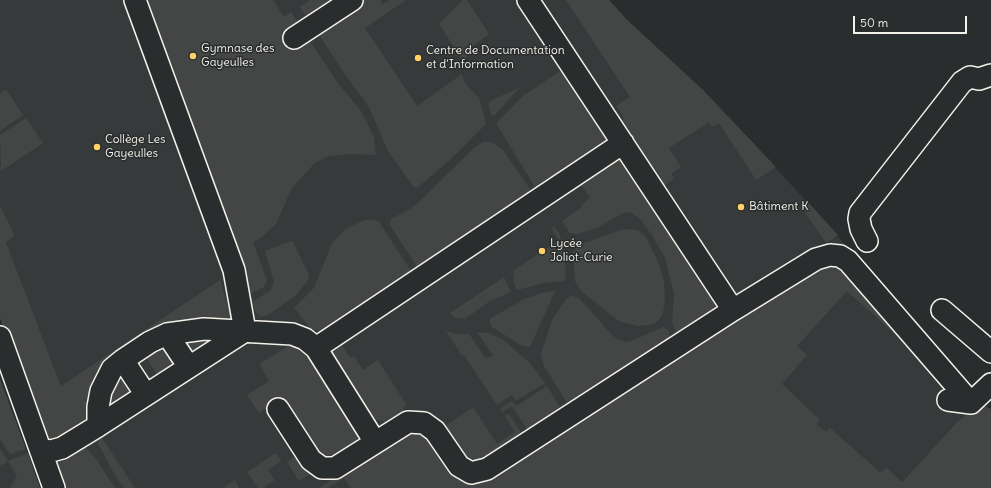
<!DOCTYPE html>
<meta charset="utf-8">
<style>
body{margin:0}
#map{position:relative;width:991px;height:488px;overflow:hidden;background:#2a2d2e;font-family:Delius,sans-serif}
canvas{display:block}
.scale{position:absolute;left:853px;top:16px;width:114px;height:18px;box-sizing:border-box;border:2px solid #f4f1e8;border-top:0;padding-left:5px;font-size:12px;line-height:14px;white-space:nowrap;color:#f4f1e8;-webkit-text-stroke:3px #2a2d2e;paint-order:stroke}
</style>
<div id="map">
<canvas width="991" height="488"></canvas>
<div class="scale">50 m</div>
</div>
<script>
const c = document.querySelector('canvas').getContext('2d');
c.lineJoin = 'round';
function paint(path, color) { c.fillStyle = color; c.fill(path, 'evenodd'); }
const poly = rows => new Path2D(rows.map(r => 'M' + r).join(''));
function trace(path, color, width, dash) { c.strokeStyle = color; c.lineWidth = width; c.lineCap = dash ? 'butt' : 'round'; c.setLineDash(dash || []); c.stroke(path); }
function write(font, color, halo, rows, align = 'center') {
  c.font = font + ' Delius,sans-serif'; c.lineWidth = 3; c.setLineDash([]); c.textBaseline = 'middle'; c.strokeStyle = halo; c.fillStyle = color; for (const [text, x, y, turn = 0] of rows) {
    c.save(); c.translate(x, y); c.rotate((+turn || 0) * Math.PI / 180); c.textAlign = isNaN(turn) ? turn : align; if (halo) c.strokeText(text, 0, 0); c.fillText(text, 0, 0); c.restore();
  }
}
paint(poly([
 [0,0,609,0,626,19,703,90,823,219,981,404,958,421,899,485,789,488,103,488,84,446,6,242,15,236,0,205],
 [0,379,26,449,40,488,0,488]
]), '#373a3a');
paint(poly([
 [141,0,273,0,284,17,291,12,337,82,361,111,374,137,376,155,351,154,329,156,315,163,299,180,291,190,276,224,262,237,253,242,267,280,264,287,250,294],
 [310,0,340,0,309,20,300,7],
 [361,0,380,0,383,4,390,0,406,0,365,28,417,106,462,74,465,83,479,98,481,104,486,124,452,158,417,188,413,186,388,151,368,105,346,76,316,30],
 [463,0,467,0,489,34,469,49,464,62,439,24],
 [566,0,609,0,626,19,703,90,776,167,756,180,719,123,712,127,709,122,669,148,681,167,671,174,674,179,664,186,621,121,624,118,616,106,630,97],
 [565,68,607,137,606,142,538,192,496,123,523,96],
 [520,87,495,115,492,116,488,104,490,101],
 [6,89,23,115,0,131,0,94],
 [26,118,43,143,1,171,0,135],
 [483,142,492,142,503,150,534,195,419,270,390,225,391,219,410,209,418,203,474,148],
 [620,157,716,298,713,312,677,334,672,322,674,294,665,258,652,235,640,219,632,213,625,212,597,228,577,234,570,233,562,221,582,207,581,205,590,198,582,186,572,192,568,187],
 [807,201,838,235,826,243,800,205],
 [0,205,15,236,6,242,61,386,220,280,233,324,114,358,84,446,96,459,115,488,60,488,0,318],
 [364,220,374,220,379,222,413,274,322,332,310,328,294,308,314,288,332,243,346,229],
 [554,226,559,233,564,251,566,278,563,281,543,283,517,290,514,284,513,271,559,240,551,228],
 [624,229,638,230,645,236,658,262,664,281,665,304,662,316,655,323,649,325,639,326,620,322,581,291,575,281,573,254,578,245],
 [290,241,293,242,309,275,309,279,296,295,268,315,261,317,256,313,252,302,270,291,274,282,265,251],
 [819,263,843,263,911,348,847,291,797,346,807,355,782,384,820,420,816,424,826,432,830,428,881,473,886,468,888,469,902,482,958,421,981,404,991,409,991,488,351,488,344,478,328,488,319,488,404,432,419,429,463,479],
 [504,277,511,292,490,301,465,319,455,318,450,313],
 [555,291,530,347,522,346,492,327,489,322,491,318,524,299,542,293],
 [572,295,580,299,612,335,619,340,626,342,634,340,663,327,668,330,672,340,569,406,544,366,541,354,552,320,566,299],
 [446,331,456,334,469,334,486,359,493,355,477,332,488,333,502,339,529,362,545,383,516,401,512,395,497,405,464,355,462,356],
 [224,338,193,358,181,339],
 [339,340,350,358,354,356,363,370,378,360,406,404,403,411,384,422,372,418,331,356,332,348],
 [295,342,302,343,359,434,356,443,342,455,327,456,319,452,311,445,282,399,259,413,247,395,269,381,259,364],
 [166,344,180,366,160,379,145,356],
 [121,376,132,386,130,392,111,405,106,406,114,378],
 [0,379,26,449,10,454,0,439],
 [547,386,562,411,529,432,512,406,502,412,500,409,512,401,516,406],
 [473,407,497,444,515,432,505,416,509,414,524,437,473,466,441,429],
 [100,435,135,488,124,488,116,477,95,438],
 [0,449,8,461,28,453,40,488,10,488,17,476,8,461,0,466],
 [301,452,315,471,299,481,287,462],
 [276,453,281,461,268,470,275,480,263,488,258,488,247,472],
 [235,480,239,488,223,488]
]), '#444645');
const minor = poly([
 [135,0,234,270,245,331],
 [528,0,733,310],
 [294,38,352,0],
 [867,241,861,229,859,219,860,213,962,82,970,77,979,79,991,75],
 [942,310,991,352],
 [167,334,189,367],
 [0,337,54,488],
 [316,348,623,143],
 [123,360,146,395],
 [948,400,971,403,991,384],
 [278,409,311,460,322,468,335,468,408,422,424,423,435,431,459,466,471,473,487,469,733,310,816,259,830,255,840,256,848,261,971,403],
 [98,426,245,331],
 [40,449,51,451,62,448,98,426,98,407,101,391,112,369,123,360,150,342,167,334,204,329,292,334,305,339,316,348,375,442]
]);
trace(minor, '#f4f1e8', 24);
trace(minor, '#2a2d2e', 21);
for (const [x, y, r, color] of [
 [193,56,4,"#ffd166"],
 [418,58,4,"#ffd166"],
 [97,147,4,"#ffd166"],
 [741,207,4,"#ffd166"],
 [542,251,4,"#ffd166"]
]) { const dot = new Path2D(); dot.arc(x, y, r, 0, 2 * Math.PI); c.fillStyle = color; c.fill(dot); trace(dot, '#2a2d2e', 1.5); }
write('12px', '#f4f1e8', '#2a2d2e', [
 ["Gymnase des",201,49],
 ["Gayeulles",201,63],
 ["Centre de Documentation",426,51],
 ["et d'Information",426,65],
 ["Collège Les",105,140],
 ["Gayeulles",105,154],
 ["Bâtiment K",749,207],
 ["Lycée",550,244],
 ["Joliot-Curie",550,258]
], 'left');
</script>
